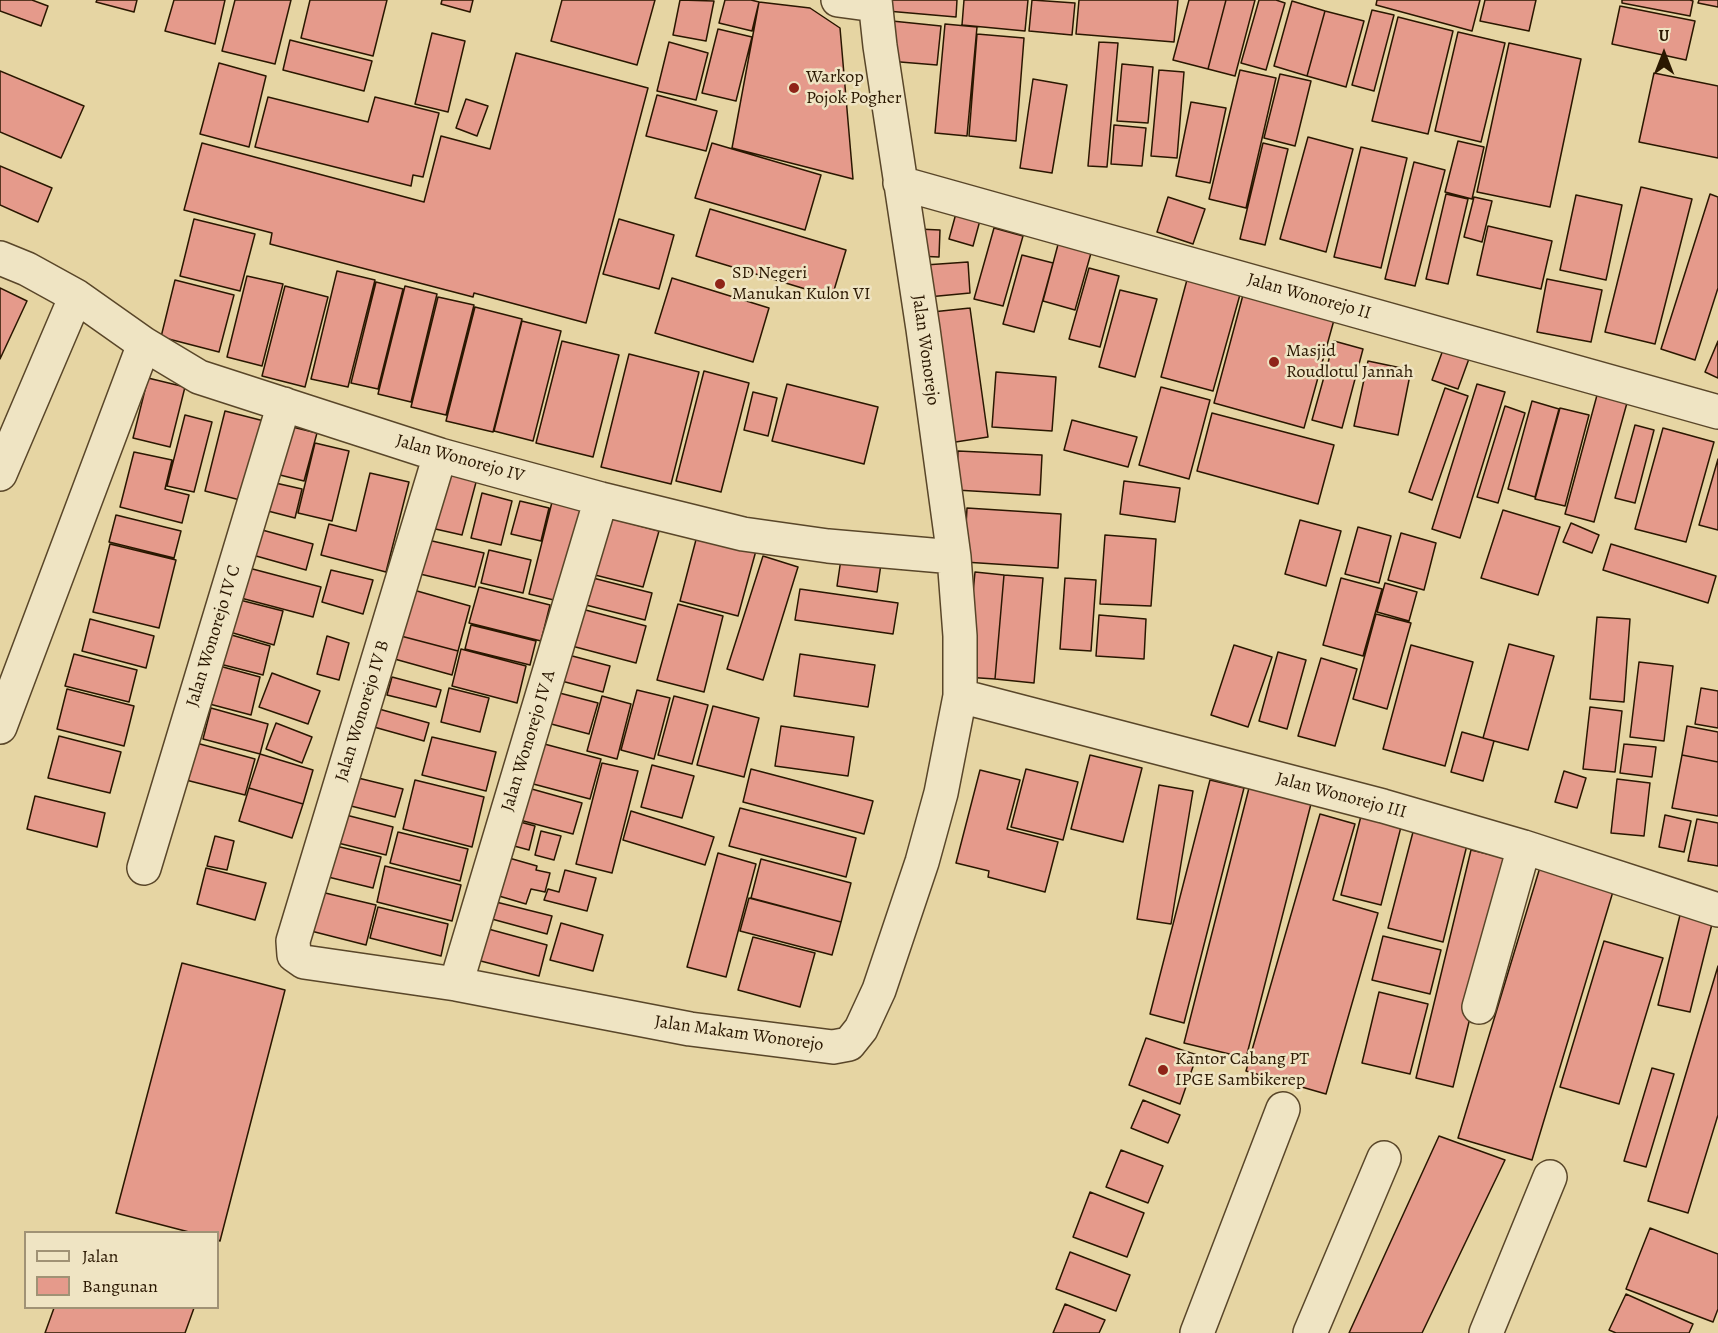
<!DOCTYPE html>
<style>
body{margin:0}
#map{position:relative;width:1718px;height:1333px;overflow:hidden;background:#e6d5a3;font-family:Alegreya,serif}
canvas{display:block}
.legend{position:absolute;left:24px;top:1231px;width:195px;height:78px;box-sizing:border-box;background:#efe4c3;border:2px solid #a09275;margin:0;padding:8px 10px;list-style:none;font-size:18px;color:#2a1700}
.legend li{display:flex;align-items:center;gap:12px;height:30px}
.legend b{width:30px;border:2px solid #a09275}
.north{position:absolute;left:1634px;top:24px;width:60px;height:60px;-webkit-text-stroke:4px #efe4c3;paint-order:stroke;rotate:0deg;font-size:16px;font-weight:700;line-height:24px;text-align:center;color:#2a1700}
.north::after{content:'';display:block;margin:auto;width:21px;height:27px;background:#2a1700;clip-path:polygon(50% 0,100% 100%,50% 72%,0 100%)}
</style>
<div id="map">
<canvas width="1718" height="1333"></canvas>
<ul class="legend">
<li><b style="height:8px;background:#efe4c3"></b>Jalan</li>
<li><b style="height:16px;background:#e59a8b"></b>Bangunan</li>
</ul>
<div class="north">U</div>
</div>
<script>
const c = document.querySelector('canvas').getContext('2d');
c.lineJoin = 'round';
function paint(path, color) { c.fillStyle = color; c.fill(path, 'evenodd'); }
const poly = rows => new Path2D(rows.map(r => 'M' + r).join(''));
function trace(path, color, width, dash) { c.strokeStyle = color; c.lineWidth = width; c.lineCap = dash ? 'butt' : 'round'; c.setLineDash(dash || []); c.stroke(path); }
function write(font, color, halo, rows, align = 'center') {
  c.font = font + ' Alegreya,serif'; c.lineWidth = 5; c.setLineDash([]); c.textBaseline = 'middle'; c.strokeStyle = halo; c.fillStyle = color; for (const [text, x, y, turn = 0] of rows) {
    c.save(); c.translate(x, y); c.rotate((+turn || 0) * Math.PI / 180); c.textAlign = isNaN(turn) ? turn : align; if (halo) c.strokeText(text, 0, 0); c.fillText(text, 0, 0); c.restore();
  }
}
const building = poly([
 [0,0,32,0,48,6,41,26,0,11,0,0],
 [97,0,137,0,134,12,96,2,97,0],
 [174,0,225,0,215,44,165,31,174,0],
 [235,0,291,0,275,64,222,51,235,0],
 [310,0,387,0,373,56,301,38,310,0],
 [442,0,473,0,470,12,441,4,442,0],
 [562,0,655,0,637,65,551,41,562,0],
 [680,0,714,1,706,41,673,35,680,0],
 [725,0,751,0,759,2,752,31,719,23,725,0],
 [888,0,957,0,956,17,887,11,888,0],
 [964,0,1028,0,1025,31,962,25,964,0],
 [1032,0,1075,3,1072,35,1029,31,1032,0],
 [1079,0,1178,0,1174,42,1076,34,1079,0],
 [1189,0,1226,0,1208,69,1173,60,1189,0],
 [1226,0,1255,0,1235,76,1208,69,1226,0],
 [1259,0,1276,0,1285,3,1266,70,1241,63,1259,0],
 [1377,0,1480,0,1472,31,1376,5,1377,0],
 [1485,0,1536,0,1529,31,1480,21,1485,0],
 [1622,0,1690,0,1693,1,1690,16,1622,3,1622,0],
 [1699,0,1718,0,1718,7,1698,3,1699,0],
 [1292,1,1325,11,1307,76,1274,66,1292,1],
 [759,2,810,8,840,28,853,179,732,148,759,2],
 [1620,6,1695,21,1686,60,1612,44,1620,6],
 [1372,10,1394,15,1374,91,1352,85,1372,10],
 [1325,11,1364,21,1346,87,1307,76,1325,11],
 [1398,17,1453,31,1428,134,1372,121,1398,17],
 [892,21,941,26,937,65,888,61,892,21],
 [945,24,977,27,967,136,935,133,945,24],
 [718,29,752,37,736,101,702,93,718,29],
 [1458,32,1505,43,1481,142,1435,131,1458,32],
 [432,33,465,41,448,112,415,104,432,33],
 [977,34,1024,38,1016,141,969,136,977,34],
 [290,40,372,61,364,91,283,70,290,40],
 [669,42,708,53,696,100,657,91,669,42],
 [1099,42,1118,43,1107,167,1088,166,1099,42],
 [1509,43,1581,59,1550,207,1477,192,1509,43],
 [516,53,648,88,586,323,474,293,473,297,270,244,272,233,184,210,202,143,424,202,441,136,490,149,516,53],
 [219,63,266,76,249,147,200,134,219,63],
 [1122,64,1153,67,1148,123,1117,121,1122,64],
 [1159,70,1184,72,1177,158,1151,156,1159,70],
 [1240,70,1276,78,1246,208,1209,199,1240,70],
 [0,71,84,106,61,158,0,132,0,71],
 [1654,73,1718,86,1718,158,1639,142,1654,73],
 [1280,74,1311,81,1295,146,1264,138,1280,74],
 [1033,79,1067,85,1052,173,1020,168,1033,79],
 [657,95,717,111,706,151,646,136,657,95],
 [268,97,368,122,375,97,439,113,423,177,413,175,411,186,255,147,268,97],
 [466,99,488,106,477,136,456,128,466,99],
 [1191,102,1226,108,1210,183,1176,176,1191,102],
 [1114,125,1146,128,1142,166,1111,164,1114,125],
 [1308,137,1353,149,1326,252,1280,239,1308,137],
 [1458,141,1484,147,1472,199,1445,192,1458,141],
 [712,143,821,175,805,230,695,198,712,143],
 [1263,143,1288,149,1265,245,1240,239,1263,143],
 [1361,147,1407,158,1381,268,1334,257,1361,147],
 [1414,162,1445,170,1415,286,1385,279,1414,162],
 [0,166,52,188,38,222,0,205,0,166],
 [1641,187,1692,199,1655,344,1605,332,1641,187],
 [1446,194,1468,199,1448,284,1426,279,1446,194],
 [1710,194,1718,197,1718,288,1695,360,1661,349,1710,194],
 [1576,195,1622,205,1606,280,1560,270,1576,195],
 [1168,197,1205,209,1193,244,1157,232,1168,197],
 [1474,197,1492,201,1482,242,1464,237,1474,197],
 [958,206,982,213,973,246,949,239,958,206],
 [710,209,846,250,832,297,696,256,710,209],
 [194,219,255,234,240,291,180,276,194,219],
 [619,219,674,235,659,289,603,274,619,219],
 [1488,226,1552,241,1541,289,1477,275,1488,226],
 [994,228,1023,236,1003,306,974,299,994,228],
 [918,229,940,230,939,257,917,256,918,229],
 [1060,237,1093,246,1075,310,1043,301,1060,237],
 [1022,255,1053,263,1034,332,1003,324,1022,255],
 [968,262,970,293,928,297,925,265,968,262],
 [1089,268,1119,276,1100,347,1069,339,1089,268],
 [337,271,375,280,348,387,311,379,337,271],
 [247,276,283,284,262,366,227,357,247,276],
 [1188,276,1241,291,1213,391,1161,377,1188,276],
 [672,278,769,308,753,362,655,333,672,278],
 [1547,279,1602,290,1591,342,1537,332,1547,279],
 [175,280,234,295,219,352,161,337,175,280],
 [376,282,403,289,378,389,351,383,376,282],
 [285,286,328,297,305,387,262,376,285,286],
 [405,286,437,294,411,402,378,394,405,286],
 [0,288,27,301,0,359,0,288],
 [1120,290,1157,299,1135,377,1099,367,1120,290],
 [1243,295,1334,320,1304,428,1214,403,1243,295],
 [438,297,474,305,446,415,411,407,438,297],
 [475,307,522,319,493,432,446,421,475,307],
 [970,308,988,437,949,443,932,312,970,308],
 [522,321,561,331,533,441,494,431,522,321],
 [562,341,619,355,593,457,536,443,562,341],
 [1334,341,1363,349,1342,428,1312,420,1334,341],
 [1718,341,1718,378,1705,372,1718,341],
 [1444,347,1470,356,1458,389,1432,380,1444,347],
 [629,354,699,372,671,484,601,467,629,354],
 [1368,361,1411,370,1398,435,1354,426,1368,361],
 [704,371,749,383,721,492,676,481,704,371],
 [996,372,1056,377,1052,431,992,427,996,372],
 [148,378,185,387,170,447,133,438,148,378],
 [787,384,878,407,864,464,772,441,787,384],
 [1477,384,1505,392,1460,538,1432,529,1477,384],
 [1600,384,1630,392,1594,522,1565,514,1600,384],
 [1161,387,1210,400,1189,479,1139,465,1161,387],
 [1445,388,1468,396,1432,500,1409,492,1445,388],
 [753,392,777,398,768,436,744,430,753,392],
 [1532,401,1559,409,1535,497,1508,489,1532,401],
 [1505,406,1525,413,1498,503,1477,497,1505,406],
 [1560,408,1589,415,1565,506,1535,499,1560,408],
 [225,411,264,421,244,501,205,491,225,411],
 [1212,413,1334,445,1318,504,1197,471,1212,413],
 [185,415,212,422,194,492,167,486,185,415],
 [1072,420,1137,437,1128,467,1064,450,1072,420],
 [284,425,317,433,304,481,272,473,284,425],
 [1635,425,1654,430,1635,503,1615,498,1635,425],
 [1663,428,1714,442,1686,542,1635,529,1663,428],
 [315,443,349,451,332,521,298,513,315,443],
 [958,451,1042,455,1040,495,956,490,958,451],
 [134,452,172,460,165,489,189,495,182,523,120,507,134,452],
 [1718,459,1718,530,1699,525,1718,459],
 [447,464,479,471,462,535,431,528,447,464],
 [370,473,409,482,386,572,321,555,329,524,356,531,370,473],
 [1124,481,1180,488,1175,522,1120,514,1124,481],
 [271,482,302,489,295,518,264,510,271,482],
 [482,493,512,501,501,545,471,538,482,493],
 [554,494,584,501,558,601,529,594,554,494],
 [520,501,549,508,541,541,511,534,520,501],
 [967,508,1061,514,1058,568,964,562,967,508],
 [1503,510,1560,527,1538,595,1481,578,1503,510],
 [116,515,181,531,174,558,109,542,116,515],
 [610,518,659,531,643,587,595,575,610,518],
 [1300,520,1341,531,1326,586,1285,574,1300,520],
 [1571,523,1599,535,1592,553,1563,542,1571,523],
 [1358,527,1391,536,1379,583,1345,574,1358,527],
 [255,528,313,544,306,570,249,554,255,528],
 [698,532,757,547,738,616,680,601,698,532],
 [1401,533,1436,543,1424,590,1388,580,1401,533],
 [1105,535,1156,539,1151,606,1100,604,1105,535],
 [428,540,484,553,475,587,420,574,428,540],
 [110,544,176,560,159,628,93,612,110,544],
 [1611,544,1716,576,1708,603,1603,570,1611,544],
 [489,550,531,560,523,593,481,583,489,550],
 [763,556,798,567,763,680,727,669,763,556],
 [841,559,881,564,877,592,837,586,841,559],
 [245,567,321,587,313,617,237,597,245,567],
 [331,570,373,580,363,614,322,602,331,570],
 [975,572,1004,575,995,679,965,677,975,572],
 [1004,575,1043,578,1034,683,995,679,1004,575],
 [589,577,652,593,645,620,582,604,589,577],
 [1065,578,1096,580,1091,651,1060,649,1065,578],
 [1341,578,1382,589,1363,656,1323,645,1341,578],
 [1385,583,1417,592,1409,621,1377,612,1385,583],
 [479,587,550,605,541,641,469,623,479,587],
 [410,589,470,606,458,651,397,635,410,589],
 [800,589,898,603,893,634,795,620,800,589],
 [232,598,283,611,274,645,223,630,232,598],
 [678,604,723,616,704,692,657,680,678,604],
 [578,608,646,626,636,663,568,645,578,608],
 [1376,614,1411,623,1387,709,1353,699,1376,614],
 [1099,615,1146,619,1144,659,1096,656,1099,615],
 [1597,617,1630,619,1624,702,1590,699,1597,617],
 [90,619,154,636,146,668,82,651,90,619],
 [471,625,536,641,530,665,465,649,471,625],
 [221,632,270,646,263,675,212,662,221,632],
 [397,635,458,651,452,675,391,658,397,635],
 [327,636,349,643,339,680,317,674,327,636],
 [1509,644,1554,656,1528,750,1483,738,1509,644],
 [1234,645,1272,657,1248,727,1211,715,1234,645],
 [1411,645,1473,662,1445,766,1383,749,1411,645],
 [461,649,526,666,517,703,452,686,461,649],
 [1278,652,1306,660,1287,729,1259,721,1278,652],
 [561,653,610,666,603,692,554,679,561,653],
 [74,654,137,670,129,702,65,686,74,654],
 [800,654,875,665,868,707,794,696,800,654],
 [1321,658,1357,669,1335,746,1298,736,1321,658],
 [1639,662,1673,666,1664,741,1630,737,1639,662],
 [212,664,260,677,251,715,202,702,212,664],
 [272,673,320,691,308,724,259,707,272,673],
 [392,677,441,690,436,707,387,695,392,677],
 [449,688,489,698,480,732,441,722,449,688],
 [1701,688,1718,691,1718,728,1695,724,1701,688],
 [67,689,134,706,124,746,57,729,67,689],
 [548,690,598,703,589,734,540,721,548,690],
 [637,690,670,698,654,759,621,750,637,690],
 [602,696,631,704,617,759,587,751,602,696],
 [674,696,708,705,692,764,658,755,674,696],
 [713,706,759,718,744,777,697,765,713,706],
 [1590,707,1622,711,1615,772,1583,769,1590,707],
 [211,708,268,724,260,754,203,739,211,708],
 [379,709,429,723,424,741,374,727,379,709],
 [276,723,312,737,302,763,266,749,276,723],
 [781,726,854,737,848,776,775,766,781,726],
 [1687,726,1718,732,1718,762,1682,755,1687,726],
 [1462,732,1494,741,1483,781,1451,772,1462,732],
 [59,736,121,752,110,793,48,778,59,736],
 [432,737,496,752,486,791,422,775,432,737],
 [189,741,255,759,245,795,178,778,189,741],
 [533,741,601,759,590,799,522,781,533,741],
 [1624,744,1656,747,1652,777,1620,773,1624,744],
 [260,754,313,770,303,804,249,788,260,754],
 [1090,755,1142,768,1123,842,1071,829,1090,755],
 [1682,755,1718,762,1718,816,1672,808,1682,755],
 [602,763,638,771,612,873,576,864,602,763],
 [652,765,694,776,682,818,641,807,652,765],
 [751,769,873,801,864,834,743,802,751,769],
 [1026,769,1078,782,1063,840,1011,827,1026,769],
 [980,770,1020,780,1007,829,1058,842,1045,892,988,877,989,871,956,863,980,770],
 [1564,771,1586,778,1577,808,1555,802,1564,771],
 [354,777,403,789,395,817,347,805,354,777],
 [1617,779,1650,783,1644,836,1611,833,1617,779],
 [415,780,484,797,472,847,403,829,415,780],
 [1210,780,1244,788,1184,1023,1150,1014,1210,780],
 [1250,784,1312,800,1246,1058,1184,1043,1250,784],
 [1159,785,1193,791,1171,924,1137,919,1159,785],
 [521,786,582,803,573,834,512,818,521,786],
 [249,788,303,804,292,838,239,821,249,788],
 [35,796,105,813,97,847,27,829,35,796],
 [740,808,856,838,846,877,729,846,740,808],
 [631,811,714,837,705,865,623,840,631,811],
 [1362,812,1402,823,1381,905,1341,895,1362,812],
 [342,814,393,827,386,855,334,842,342,814],
 [1320,814,1355,824,1333,900,1378,913,1326,1094,1246,1071,1320,814],
 [1665,815,1691,821,1684,852,1659,847,1665,815],
 [509,819,535,826,529,850,503,843,509,819],
 [1697,819,1718,823,1718,866,1688,861,1697,819],
 [541,831,561,836,554,860,535,855,541,831],
 [398,832,468,849,460,881,390,863,398,832],
 [1413,832,1467,845,1443,942,1388,928,1413,832],
 [215,836,234,841,227,870,207,866,215,836],
 [332,845,381,857,373,888,324,876,332,845],
 [1471,850,1509,859,1453,1087,1416,1078,1471,850],
 [718,853,756,864,726,977,687,967,718,853],
 [509,858,537,866,536,870,550,873,545,892,531,889,526,904,499,896,509,858],
 [761,859,851,883,841,922,751,898,761,859],
 [1541,864,1615,885,1532,1160,1458,1138,1541,864],
 [385,866,461,885,452,921,377,902,385,866],
 [206,868,266,883,255,920,197,904,206,868],
 [565,870,596,878,587,911,544,900,548,889,559,892,565,870],
 [321,892,376,905,366,945,311,931,321,892],
 [749,898,841,922,832,955,740,931,749,898],
 [492,901,552,916,547,934,488,918,492,901],
 [378,907,448,924,441,956,370,938,378,907],
 [1680,915,1712,924,1690,1012,1658,1005,1680,915],
 [561,923,603,935,593,971,550,960,561,923],
 [481,927,547,945,539,976,473,959,481,927],
 [1383,936,1441,950,1430,994,1372,980,1383,936],
 [753,937,815,953,800,1007,738,990,753,937],
 [1604,941,1663,958,1619,1104,1560,1087,1604,941],
 [182,963,285,990,220,1241,218,1240,218,1232,189,1232,116,1213,182,963],
 [1718,966,1718,1115,1688,1213,1648,1201,1718,966],
 [1379,992,1428,1004,1410,1074,1362,1063,1379,992],
 [1146,1038,1197,1055,1180,1104,1129,1085,1146,1038],
 [1652,1068,1674,1074,1646,1167,1624,1161,1652,1068],
 [1143,1100,1180,1115,1168,1143,1131,1128,1143,1100],
 [1439,1136,1505,1160,1422,1333,1349,1333,1439,1136],
 [1121,1150,1163,1166,1148,1203,1106,1187,1121,1150],
 [1090,1192,1144,1213,1127,1257,1073,1237,1090,1192],
 [1650,1228,1718,1254,1718,1309,1713,1322,1626,1289,1650,1228],
 [1070,1252,1130,1275,1116,1311,1056,1289,1070,1252],
 [1626,1294,1693,1324,1689,1333,1616,1333,1609,1330,1626,1294],
 [1065,1304,1105,1320,1099,1333,1053,1333,1065,1304],
 [54,1308,194,1308,185,1333,45,1333,54,1308]
]);
paint(building, '#e59a8b');
trace(building, '#2a1700', 1.5);
const minor = poly([
 [838,0,875,5],
 [900,183,1718,412],
 [0,258,27,269,76,296,144,344,199,377,440,455,601,499,743,534,828,546,954,557],
 [440,455,293,941,294,955,304,962,456,984,690,1029,833,1047,849,1044,861,1029,879,990,922,862,941,793,960,696,960,636,954,557,923,329,880,46,875,0],
 [0,474,76,296],
 [960,696,1383,806,1524,847,1718,910],
 [0,727,144,344],
 [144,868,284,404],
 [456,984,601,499],
 [1479,1007,1524,847],
 [1197,1333,1283,1109],
 [1310,1333,1384,1158],
 [1486,1333,1550,1177]
]);
trace(minor, '#594629', 36);
trace(minor, '#efe4c3', 33);
for (const [x, y, r, color] of [
 [794,88,6,"#8f2418"],
 [720,284,6,"#8f2418"],
 [1274,362,6,"#8f2418"],
 [1163,1070,6,"#8f2418"]
]) { const dot = new Path2D(); dot.arc(x, y, r, 0, 2 * Math.PI); c.fillStyle = color; c.fill(dot); trace(dot, '#efe4c3', 2); }
write('18px', '#2a1700', '#efe4c3', [
 ["Warkop",806,78],
 ["Pojok Pogher",806,99],
 ["SD Negeri",732,274],
 ["Manukan Kulon VI",732,295],
 ["Masjid",1286,352],
 ["Roudlotul Jannah",1286,373],
 ["Kantor Cabang PT",1175,1060],
 ["IPGE Sambikerep",1175,1081]
], 'left');
write('18px', '#2a1700', '#efe4c3', [
 ["Jalan Wonorejo II",1309,297,16],
 ["Jalan Wonorejo",925,350,82],
 ["Jalan Wonorejo IV",460,459,16],
 ["Jalan Wonorejo IV C",214,636,-73],
 ["Jalan Wonorejo IV B",363,711,-73],
 ["Jalan Wonorejo IV A",529,741,-73],
 ["Jalan Wonorejo III",1341,796,15],
 ["Jalan Makam Wonorejo",739,1034,8]
]);
</script>
